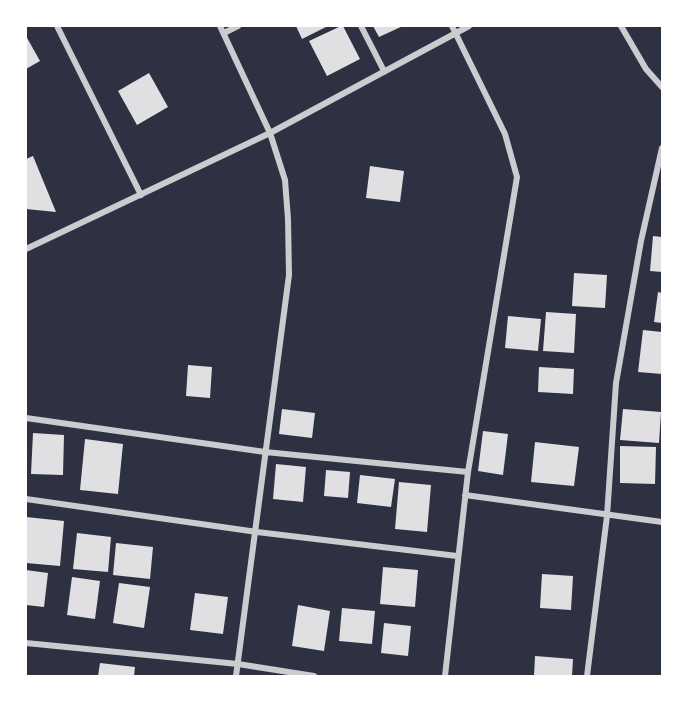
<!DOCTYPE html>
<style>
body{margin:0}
#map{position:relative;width:688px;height:702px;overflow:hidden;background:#2d3142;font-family:"IBM Plex Sans",sans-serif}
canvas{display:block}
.frame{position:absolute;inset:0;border:27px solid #fff;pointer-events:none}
</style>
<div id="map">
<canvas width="688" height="702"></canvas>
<div class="frame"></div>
</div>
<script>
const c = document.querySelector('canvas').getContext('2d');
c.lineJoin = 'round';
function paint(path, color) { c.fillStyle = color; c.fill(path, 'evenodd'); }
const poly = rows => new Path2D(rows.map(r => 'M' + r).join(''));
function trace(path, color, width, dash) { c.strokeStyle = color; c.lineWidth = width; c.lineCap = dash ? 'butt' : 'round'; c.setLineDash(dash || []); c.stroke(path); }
paint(poly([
 [296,26,328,26,302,39],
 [341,26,343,26,360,59,327,76,309,41],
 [373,26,403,26,379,37],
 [26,36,40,61,26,69],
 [149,73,168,107,137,125,118,91],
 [33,156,56,212,26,209,26,159],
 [370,166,404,171,400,202,366,198],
 [653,236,662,237,662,272,650,271],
 [574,273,607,275,605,308,572,306],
 [658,292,662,293,662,323,654,322],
 [546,312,576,314,574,353,543,351],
 [508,316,541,319,538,351,505,348],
 [643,330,662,332,662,374,638,372],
 [188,365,212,367,210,398,186,396],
 [539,367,574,369,573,394,538,392],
 [282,409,315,413,312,438,279,434],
 [623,409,661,412,659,443,620,440],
 [483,431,508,434,503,475,478,471],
 [33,433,64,435,63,475,31,474],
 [85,439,123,444,118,494,80,490],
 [535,442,579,447,574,486,531,482],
 [620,446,656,447,655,484,620,483],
 [276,464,306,467,303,502,273,499],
 [326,470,350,472,348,498,324,496],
 [360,475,395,479,391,507,357,503],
 [399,482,431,485,427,532,395,529],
 [26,517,64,521,60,566,26,563],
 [77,533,111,537,108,572,73,569],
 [116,543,153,547,150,579,113,575],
 [383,567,418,570,415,607,380,604],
 [26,570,48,573,44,607,26,605],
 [542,574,573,576,571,610,540,608],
 [72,577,100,581,95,619,67,615],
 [119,583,150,587,144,628,113,623],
 [195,593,228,597,223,634,190,630],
 [298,605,330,611,324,651,292,646],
 [342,608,375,611,372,644,339,641],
 [384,623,411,626,408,656,381,653],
 [535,656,573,659,572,676,534,676],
 [100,663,135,667,134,676,98,676]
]), '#e0e0e3');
trace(poly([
 [57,26,141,195],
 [220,26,270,133,285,180,288,219,289,275,236,676],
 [361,26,384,71],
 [621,26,646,69,662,87],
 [224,33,238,26],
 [26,249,270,133,469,26],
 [26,418,265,452,468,472],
 [465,495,662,522],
 [26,499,257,532,457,556],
 [26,643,238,664,314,676],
 [445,676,468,472,517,177,505,134,452,26],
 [587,676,607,516,616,383,641,241,662,148]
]), '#caccd0', 6);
</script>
